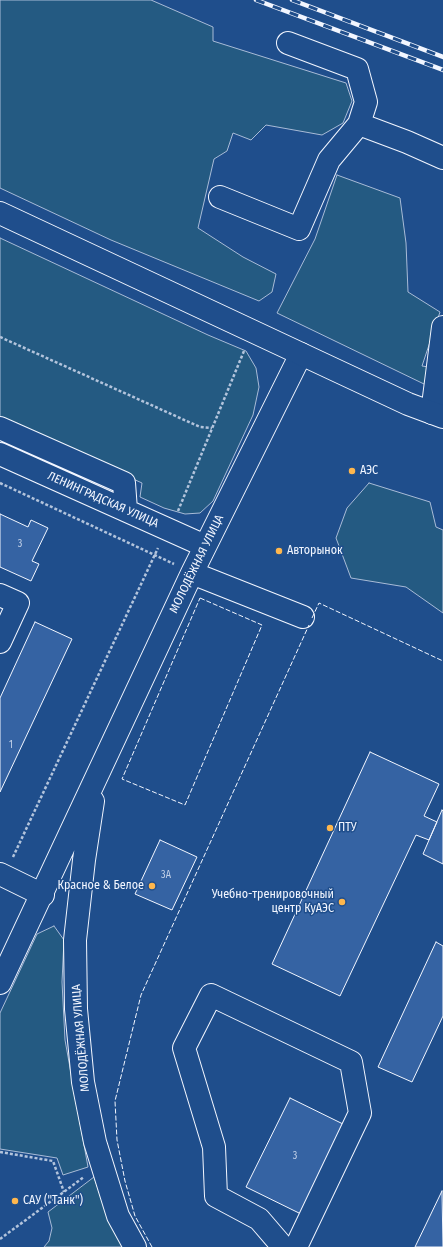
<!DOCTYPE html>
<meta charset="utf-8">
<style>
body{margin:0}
canvas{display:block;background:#1f4e8c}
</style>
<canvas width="443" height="1247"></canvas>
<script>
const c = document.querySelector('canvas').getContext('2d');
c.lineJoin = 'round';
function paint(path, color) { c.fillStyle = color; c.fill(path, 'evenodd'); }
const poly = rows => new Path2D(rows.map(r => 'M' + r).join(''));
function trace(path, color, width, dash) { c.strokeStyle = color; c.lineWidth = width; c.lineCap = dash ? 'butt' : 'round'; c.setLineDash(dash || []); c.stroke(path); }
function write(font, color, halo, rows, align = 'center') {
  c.font = font + ' "Fira Sans Condensed",sans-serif'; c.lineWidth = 3; c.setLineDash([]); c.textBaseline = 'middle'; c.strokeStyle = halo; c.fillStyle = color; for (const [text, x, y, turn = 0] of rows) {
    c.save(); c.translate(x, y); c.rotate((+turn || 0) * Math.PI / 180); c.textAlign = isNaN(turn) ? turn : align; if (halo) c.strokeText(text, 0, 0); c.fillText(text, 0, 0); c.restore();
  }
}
const green = poly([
 [0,0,151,0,213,27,213,41,346,83,352,101,343,123,322,135,266,125,251,140,233,133,227,151,214,159,198,228,243,257,276,274,272,292,259,301,111,240,0,188,0,0],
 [337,175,400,198,406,243,408,292,440,312,422,366,443,369,443,390,424,384,277,313,315,239,337,175],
 [0,238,208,335,246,351,256,368,259,387,253,415,213,501,200,513,185,514,164,508,140,497,142,483,0,419,0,238],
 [369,483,430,502,436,527,443,530,443,613,406,587,351,578,336,538,347,508,369,483],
 [54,926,64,940,62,982,65,1040,88,1167,63,1175,57,1158,0,1149,0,1013,37,934,54,926],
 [94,1177,109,1221,123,1247,44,1247,49,1241,52,1228,48,1212,94,1177]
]);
paint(green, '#245a82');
trace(green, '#a8bbd7', 1);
const building = poly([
 [0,514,28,527,31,520,48,528,32,561,39,564,31,581,0,567,0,514],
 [35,622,72,639,0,792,0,698,35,622],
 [370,752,439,784,424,816,437,822,429,840,416,835,340,996,272,964,370,752],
 [442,810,443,811,443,864,423,854,442,810],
 [160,840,197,857,172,910,135,894,160,840],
 [436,942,443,946,443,1016,412,1082,378,1067,436,942],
 [290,1098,345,1125,301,1214,246,1187,290,1098],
 [442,1191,443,1247,415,1247,442,1191]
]);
paint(building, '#3563a3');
trace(building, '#f2f6ff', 1);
const minor = poly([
 [288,43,357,69,366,102,359,124],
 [220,197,299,229,329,160,359,124,407,142,443,158],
 [432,413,443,327],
 [0,428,124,483,126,510],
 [0,454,205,546],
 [192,573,303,617],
 [0,595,18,603,0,642],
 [93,801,84,860,75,940,76,1009,83,1082,95,1142,118,1216,135,1247],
 [0,874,43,895],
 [0,983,192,573,301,354],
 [283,1247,259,1219,216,1196,214,1147,184,1048,211,995,351,1062,360,1113,296,1247]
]);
const major = poly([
 [0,213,408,404,443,417]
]);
trace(minor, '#f2f6ff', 24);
trace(major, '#f2f6ff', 24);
trace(poly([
 [0,337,200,427,212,428],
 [0,483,174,564],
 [178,511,244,351],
 [13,857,158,548],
 [0,1152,53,1161,64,1192],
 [0,1239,84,1177]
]), '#b3c4dc', 2.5, [3, 2]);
trace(minor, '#1f4e8c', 22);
trace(major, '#1f4e8c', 22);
const rail = poly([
 [256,0,443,70],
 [292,0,443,57]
]);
trace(rail, '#f2f6ff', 4.5);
trace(rail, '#1f4e8c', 3, [9]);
trace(poly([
 [200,598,262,625,185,805,122,779,200,598],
 [312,618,319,603,443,661],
 [152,1247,135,1216,125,1181,117,1140,115,1101,141,995,309,625]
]), '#f2f6ff', 1, [5, 2]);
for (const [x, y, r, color] of [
 [352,471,4,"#ffb74d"],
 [279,551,4,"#ffb74d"],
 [330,828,4,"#ffb74d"],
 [152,886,4,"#ffb74d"],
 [342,902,4,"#ffb74d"],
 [15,1201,4,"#ffb74d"]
]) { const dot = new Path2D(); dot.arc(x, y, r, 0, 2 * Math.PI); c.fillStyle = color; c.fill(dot); trace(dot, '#1f4e8c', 1.5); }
write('10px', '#c3d1e8', null, [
 ["3",20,544],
 ["1",11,745],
 ["3А",166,875],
 ["3",295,1156]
]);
write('12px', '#f2f6ff', '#1f4e8c', [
 ["АЭС",360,471],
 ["Авторынок",287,551],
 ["ПТУ",338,828],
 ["Красное & Белое",144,886,"right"],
 ["Учебно-тренировочный",334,895,"right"],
 ["центр КуАЭС",334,909,"right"],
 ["САУ (\"Танк\")",23,1201]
], 'left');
write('12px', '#f2f6ff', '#1f4e8c', [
 ["ЛЕНИНГРАДСКАЯ УЛИЦА",103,500,24],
 ["МОЛОДЁЖНАЯ УЛИЦА",197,564,-64],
 ["МОЛОДЁЖНАЯ УЛИЦА",81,1038,-95]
]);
</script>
